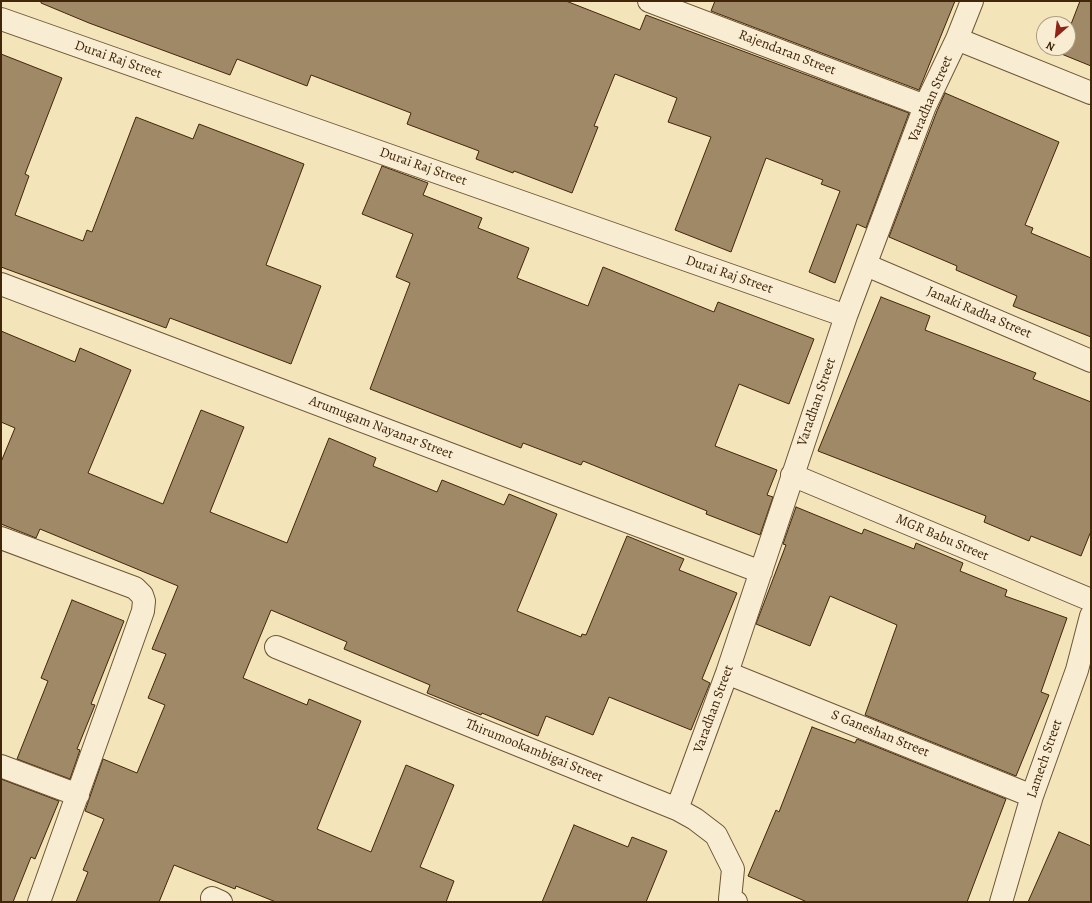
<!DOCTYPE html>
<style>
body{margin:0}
#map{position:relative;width:1092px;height:903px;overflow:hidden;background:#f4e4ba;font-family:Alegreya,serif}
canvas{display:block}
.frame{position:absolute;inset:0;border:2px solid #42260a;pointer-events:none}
.north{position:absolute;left:1036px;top:16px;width:40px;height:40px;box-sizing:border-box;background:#f8edd2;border:1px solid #af9d82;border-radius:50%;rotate:208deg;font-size:11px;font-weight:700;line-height:16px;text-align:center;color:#42260a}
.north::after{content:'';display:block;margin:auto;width:14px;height:18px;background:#8f2418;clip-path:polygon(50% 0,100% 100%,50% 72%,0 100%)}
</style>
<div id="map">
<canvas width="1092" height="903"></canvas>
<div class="frame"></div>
<div class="north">N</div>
</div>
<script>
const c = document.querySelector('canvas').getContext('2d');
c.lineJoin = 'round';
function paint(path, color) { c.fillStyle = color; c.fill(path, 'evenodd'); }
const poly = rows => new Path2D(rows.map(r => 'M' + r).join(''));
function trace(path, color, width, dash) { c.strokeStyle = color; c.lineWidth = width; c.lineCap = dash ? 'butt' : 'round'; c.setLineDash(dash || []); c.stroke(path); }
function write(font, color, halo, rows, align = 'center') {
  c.font = font + ' Alegreya,serif'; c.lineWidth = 3.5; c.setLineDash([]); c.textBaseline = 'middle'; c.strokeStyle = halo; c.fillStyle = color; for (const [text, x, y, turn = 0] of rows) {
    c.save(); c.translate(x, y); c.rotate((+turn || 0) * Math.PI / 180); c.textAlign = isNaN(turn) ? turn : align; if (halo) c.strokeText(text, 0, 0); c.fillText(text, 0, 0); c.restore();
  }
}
const building = poly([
 [41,1,566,1,640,30,646,15,909,113,866,228,857,224,835,283,809,272,840,191,821,184,823,180,766,158,731,252,675,230,711,137,668,122,677,98,615,74,594,126,598,127,572,193,514,171,513,173,476,159,479,151,407,124,411,113,311,75,307,86,237,59,230,75,89,23,41,3,41,1],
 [715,1,955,1,919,90,711,11,715,1],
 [1080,1,1091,1,1091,66,1059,53,1061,48,1068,48,1068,32,1080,1],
 [1,54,62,78,25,174,29,176,15,215,83,241,87,230,92,232,136,117,193,139,199,124,304,164,266,265,321,286,291,364,170,318,166,328,1,267,1,54],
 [945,93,1059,142,1025,225,1033,228,1031,233,1091,258,1091,337,1013,306,1017,296,956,270,957,266,889,237,937,111,945,93],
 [382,166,428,183,423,195,482,218,478,228,529,248,517,278,588,306,603,267,714,312,718,302,814,339,789,404,739,384,715,446,777,470,767,495,773,497,760,535,706,514,707,511,583,461,581,465,523,443,521,448,370,389,410,283,396,277,413,234,362,214,382,166],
 [881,297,930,316,925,330,1036,373,1033,379,1091,402,1091,531,1081,556,1031,536,1029,541,984,522,986,516,818,451,881,297],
 [1,331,75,362,80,348,131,370,88,473,163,504,201,410,244,427,210,512,287,543,329,438,376,458,373,466,437,492,442,480,504,505,509,494,557,514,517,611,581,637,582,634,586,635,627,536,684,559,679,570,737,593,702,679,710,683,691,730,609,697,593,735,546,716,538,736,482,713,481,715,427,693,430,685,344,649,347,642,271,610,243,678,307,705,309,699,361,721,317,829,371,852,406,765,454,785,420,867,454,881,446,902,276,902,236,886,235,889,174,865,159,902,76,902,88,872,83,870,104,819,85,811,103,759,137,773,165,705,148,698,166,654,152,649,178,586,40,529,36,538,1,524,1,462,15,428,1,422,1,331],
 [796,507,862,534,864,529,914,549,916,543,963,563,960,571,1007,590,1005,596,1067,618,1041,692,1049,695,1016,776,865,715,897,625,830,596,810,646,756,624,786,545,783,544,796,507],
 [72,600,124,621,91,704,95,705,77,749,80,750,70,779,17,759,48,681,41,678,72,600],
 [812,727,855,743,857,739,1006,799,967,902,807,902,748,876,776,810,779,812,812,727],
 [1,779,59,801,35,859,31,857,13,902,1,902,1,779],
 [574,825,628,847,632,837,667,851,646,902,542,902,574,825],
 [1059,832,1091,846,1091,902,1028,902,1059,832]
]);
paint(building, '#9f8966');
trace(building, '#42260a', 1);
const minor = poly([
 [649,1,925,106],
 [1,19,846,316],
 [957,39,1091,93],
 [866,265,1091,361],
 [1,284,761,572],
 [792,475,1091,600],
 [1,538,135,588,142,595,144,601,143,611,39,902],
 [276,647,677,809,695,819,716,835,733,869,730,899,736,902],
 [727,673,1032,796],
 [1,766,78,795],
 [677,809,727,673,846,316,925,106,957,39,972,1],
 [212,898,221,902],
 [1001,902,1032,796,1077,670,1091,616]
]);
trace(minor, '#6e5636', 24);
trace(minor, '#f8edd2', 22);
write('14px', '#42260a', '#f8edd2', [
 ["Rajendaran Street",787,53,21],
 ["Durai Raj Street",118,60,19],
 ["Varadhan Street",931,99,-67],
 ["Durai Raj Street",423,167,19],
 ["Durai Raj Street",729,275,19],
 ["Janaki Radha Street",979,313,23],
 ["Varadhan Street",817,402,-71],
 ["Arumugam Nayanar Street",381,428,21],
 ["MGR Babu Street",942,538,23],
 ["Varadhan Street",714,709,-70],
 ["S Ganeshan Street",880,734,22],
 ["Thirumookambigai Street",534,751,22],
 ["Lamech Street",1045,759,-71]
]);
</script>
